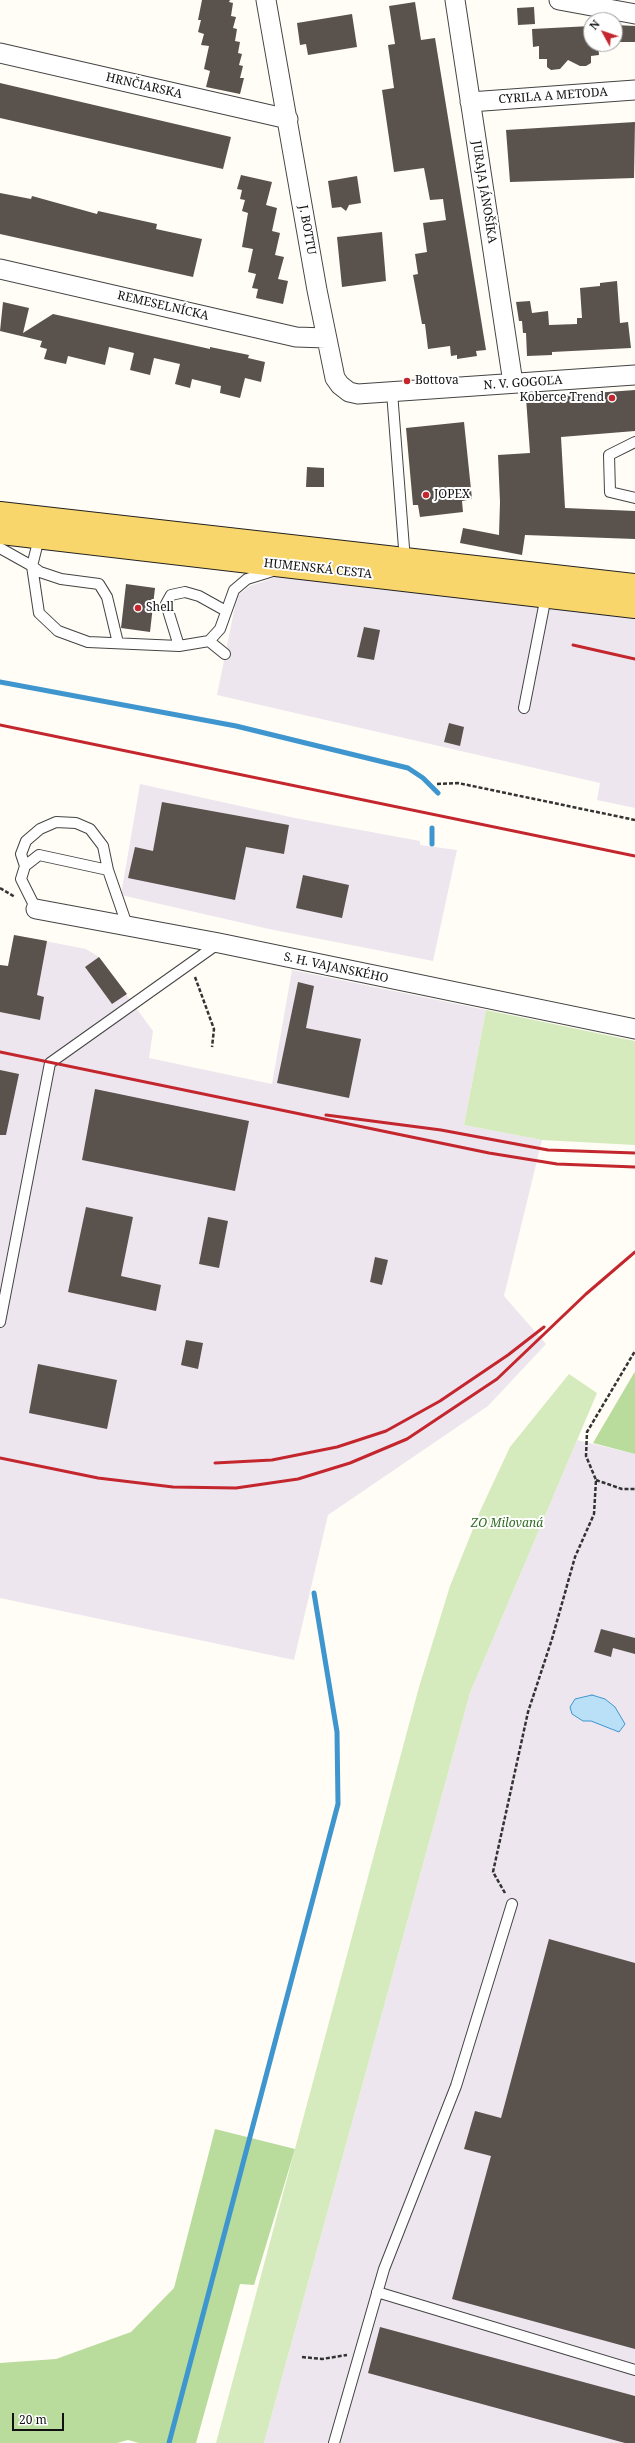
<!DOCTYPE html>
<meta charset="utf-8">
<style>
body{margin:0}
#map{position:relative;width:635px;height:2443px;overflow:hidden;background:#fffdf5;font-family:"Noto Serif",serif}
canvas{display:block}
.north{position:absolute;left:583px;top:12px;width:40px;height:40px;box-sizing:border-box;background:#fff;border:1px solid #a0a0a0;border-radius:50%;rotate:310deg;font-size:11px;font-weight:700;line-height:16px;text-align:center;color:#111}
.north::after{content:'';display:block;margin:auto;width:14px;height:18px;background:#c4262e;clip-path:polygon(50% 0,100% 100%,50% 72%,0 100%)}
.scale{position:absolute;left:12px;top:2413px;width:52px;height:18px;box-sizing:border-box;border:2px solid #111;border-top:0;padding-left:5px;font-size:12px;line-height:14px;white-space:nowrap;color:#111;-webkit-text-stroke:3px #fff;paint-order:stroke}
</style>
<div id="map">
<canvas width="635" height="2443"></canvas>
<div class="north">N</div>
<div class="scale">20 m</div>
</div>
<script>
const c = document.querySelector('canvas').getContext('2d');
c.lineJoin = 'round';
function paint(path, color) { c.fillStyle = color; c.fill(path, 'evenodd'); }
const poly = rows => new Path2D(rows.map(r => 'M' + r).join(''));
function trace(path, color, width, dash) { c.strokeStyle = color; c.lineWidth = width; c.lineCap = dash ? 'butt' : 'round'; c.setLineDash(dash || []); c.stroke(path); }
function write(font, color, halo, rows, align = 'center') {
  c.font = font + ' "Noto Serif",serif'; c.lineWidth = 4; c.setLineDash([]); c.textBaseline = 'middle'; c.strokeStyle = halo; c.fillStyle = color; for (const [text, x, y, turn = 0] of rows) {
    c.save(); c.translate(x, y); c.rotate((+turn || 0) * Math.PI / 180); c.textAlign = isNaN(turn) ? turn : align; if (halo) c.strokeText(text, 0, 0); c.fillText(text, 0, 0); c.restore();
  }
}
paint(poly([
 [282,575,635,616,635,808,597,800,600,783,217,695,237,596,250,586],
 [140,784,295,818,420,841,420,845,457,850,433,961,269,929,121,895],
 [14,935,86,949,99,957,153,1031,149,1058,272,1084,292,970,486,1010,464,1125,542,1140,504,1296,546,1344,488,1406,328,1515,294,1660,0,1598,0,965,8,966],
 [577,1440,635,1454,635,2443,264,2443,470,1693]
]), '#eee6ef');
paint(poly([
 [486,1010,635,1041,635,1145,542,1140,464,1125],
 [569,1374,597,1393,470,1693,264,2443,216,2443,419,1687,450,1586,481,1509,510,1447]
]), '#d5ebbd');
paint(poly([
 [635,1372,635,1454,593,1443,634,1373],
 [215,2129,295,2149,254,2285,240,2284,196,2443,139,2443,128,2440,117,2443,0,2443,0,2363,56,2359,131,2332,174,2288]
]), '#b9dc9c');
const water = poly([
 [592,1695,605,1699,615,1707,625,1724,619,1732,591,1721,583,1721,572,1714,570,1707,575,1699,592,1695]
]);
paint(water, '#b9e0f7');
trace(water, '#3f96cf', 1);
trace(poly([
 [0,682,236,726,408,768,423,778,438,793],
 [432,828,432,844],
 [169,2443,338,1804,337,1732,314,1593]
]), '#3f96cf', 5);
paint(poly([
 [202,0,230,0,229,2,233,3,231,16,236,17,233,28,237,29,235,41,240,42,238,53,242,54,239,65,243,66,240,78,244,78,240,94,206,87,210,71,204,69,209,46,201,45,204,34,198,32,201,20,198,20],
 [415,2,421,40,435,38,486,350,476,351,477,356,457,359,457,355,451,356,450,346,428,349,425,324,422,324,413,275,418,274,415,254,427,252,423,223,446,220,443,199,430,200,424,168,394,172,382,90,394,88,388,45,395,44,389,6],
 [534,7,535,24,518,25,517,8],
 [352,14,357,47,308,55,306,44,300,45,297,23],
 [615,25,635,26,635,42,615,42],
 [591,26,591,44,598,44,599,55,591,56,591,63,586,66,580,66,568,60,560,69,551,70,547,67,547,59,539,59,539,46,533,47,532,29],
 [0,83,231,137,223,169,0,118],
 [635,122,634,178,510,182,506,130],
 [241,175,272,182,266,205,277,208,272,231,280,233,275,255,284,257,278,279,288,281,283,304,256,298,258,289,252,288,256,274,248,272,253,249,242,247,248,213,242,211,245,200,240,199,242,190,237,189],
 [357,176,361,203,349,205,346,211,341,207,332,208,328,181],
 [0,193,31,199,32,196,97,214,98,211,157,224,156,229,202,239,193,277,0,234],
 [382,232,386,281,342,287,337,237],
 [617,281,620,323,628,322,631,348,552,352,552,355,527,356,526,333,523,333,522,321,519,321,516,302,530,301,532,313,548,311,549,325,577,324,577,318,582,318,580,288,600,286,600,283],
 [3,302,29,308,23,333,53,314,210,349,210,347,249,355,248,358,265,362,261,382,245,378,240,398,220,393,221,386,192,379,190,388,175,384,180,364,154,358,150,375,130,370,134,353,109,347,105,365,68,356,66,364,44,359,47,349,40,347,42,341,0,331],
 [635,390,635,431,561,437,565,508,635,511,635,539,525,535,522,555,460,543,463,528,499,535,500,502,498,455,530,453,526,398],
 [464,422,472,499,462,501,463,512,420,517,418,505,413,505,406,428],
 [307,467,324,468,324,487,306,487],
 [126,584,155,588,150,632,121,628],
 [364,627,380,630,374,660,357,657],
 [449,723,464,727,460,746,444,742],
 [162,802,289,825,284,854,246,847,235,900,128,878,135,847,153,851],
 [303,875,349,885,342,918,296,908],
 [14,935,47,941,37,995,44,997,40,1020,0,1012,0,965,8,966],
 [99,957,127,994,112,1004,85,967],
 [298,982,314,986,306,1028,361,1039,349,1098,277,1083],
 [0,1070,19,1074,6,1135,0,1135],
 [95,1089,249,1121,235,1191,82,1160],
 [86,1207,133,1217,121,1276,161,1285,156,1311,68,1292],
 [208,1217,228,1221,219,1268,199,1264],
 [375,1257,388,1260,382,1285,370,1282],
 [186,1340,203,1343,198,1369,181,1365],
 [38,1364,117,1380,107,1429,29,1413],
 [601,1629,635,1638,635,1654,613,1648,611,1657,594,1652],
 [549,1939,635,1963,635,2349,452,2299,491,2156,464,2149,475,2111,501,2118],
 [380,2327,635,2396,635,2443,625,2443,368,2373]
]), '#5a524d');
const service = poly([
 [392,392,405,561],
 [635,442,609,455,610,492,635,498],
 [41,536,39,538,32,566,40,572,61,579,99,584,107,597,118,643],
 [0,548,32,566,39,613,58,631,88,642,179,646,209,641,220,629,234,590,247,579,273,571],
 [209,641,225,654],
 [179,646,166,604,171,595,185,592,199,596,226,611],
 [524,708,546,596],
 [25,866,21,854,26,841,40,829,56,822,76,823,90,829,103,846,108,870],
 [36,909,21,879,25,866,39,855,108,870,127,925],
 [0,1322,50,1063,219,943],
 [377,2292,635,2370],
 [334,2443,384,2269,456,2086,512,1904]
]);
const minor = poly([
 [266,0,317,290,335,378,340,385,349,392,358,394,635,375],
 [455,0,513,383],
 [559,0,635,14],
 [0,53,288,119],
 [470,102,635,90],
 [0,269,296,337,326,338],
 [36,909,219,943,635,1029]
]);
const primary = poly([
 [0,513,635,585],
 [0,533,635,607]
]);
trace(service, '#444', 12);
trace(minor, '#444', 21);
trace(primary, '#222', 24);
trace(poly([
 [437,784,458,783,635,820],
 [0,888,15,897],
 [195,977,214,1029,212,1047],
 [596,1480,622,1489,635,1489],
 [505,1893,493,1872,528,1712,552,1639,575,1557,594,1514,596,1480,586,1456,587,1432,635,1351],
 [302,2357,322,2359,347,2355]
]), '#333', 2.5, [4, 2]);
trace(service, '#fff', 10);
trace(minor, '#fff', 19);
trace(primary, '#f9d66b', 22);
trace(poly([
 [573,645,635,659],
 [0,725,635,856],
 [0,1052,489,1153,557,1164,635,1167],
 [326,1115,441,1130,548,1150,635,1153],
 [0,1458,98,1478,173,1487,236,1488,298,1479,350,1463,407,1439,497,1379,586,1294,635,1252],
 [215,1463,272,1460,337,1447,386,1431,440,1401,508,1355,544,1327]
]), '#c4262e', 3);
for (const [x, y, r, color] of [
 [407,381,4,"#c4262e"],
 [612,398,4,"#c4262e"],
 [426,495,4,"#c4262e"],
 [138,608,4,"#c4262e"]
]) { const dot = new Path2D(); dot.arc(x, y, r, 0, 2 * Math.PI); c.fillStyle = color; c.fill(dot); trace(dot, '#fff', 1.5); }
write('12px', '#111', '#fff', [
 ["HRNČIARSKA",144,86,13],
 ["CYRILA A METODA",553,96,-4],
 ["JURAJA JÁNOŠÍKA",484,192,81],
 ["J. BOTTU",307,230,80],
 ["REMESELNÍCKA",163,306,13],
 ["N. V. GOGOĽA",523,383,-4],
 ["HUMENSKÁ CESTA",318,569,6],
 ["S. H. VAJANSKÉHO",336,968,12]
]);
write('12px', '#111', '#fff', [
 ["Bottova",415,381],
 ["Koberce Trend",604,398,"right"],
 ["JOPEX",434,495],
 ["Shell",146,608]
], 'left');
write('italic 12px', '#2f6b1f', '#fff', [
 ["ZO Milovaná",507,1524]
]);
</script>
